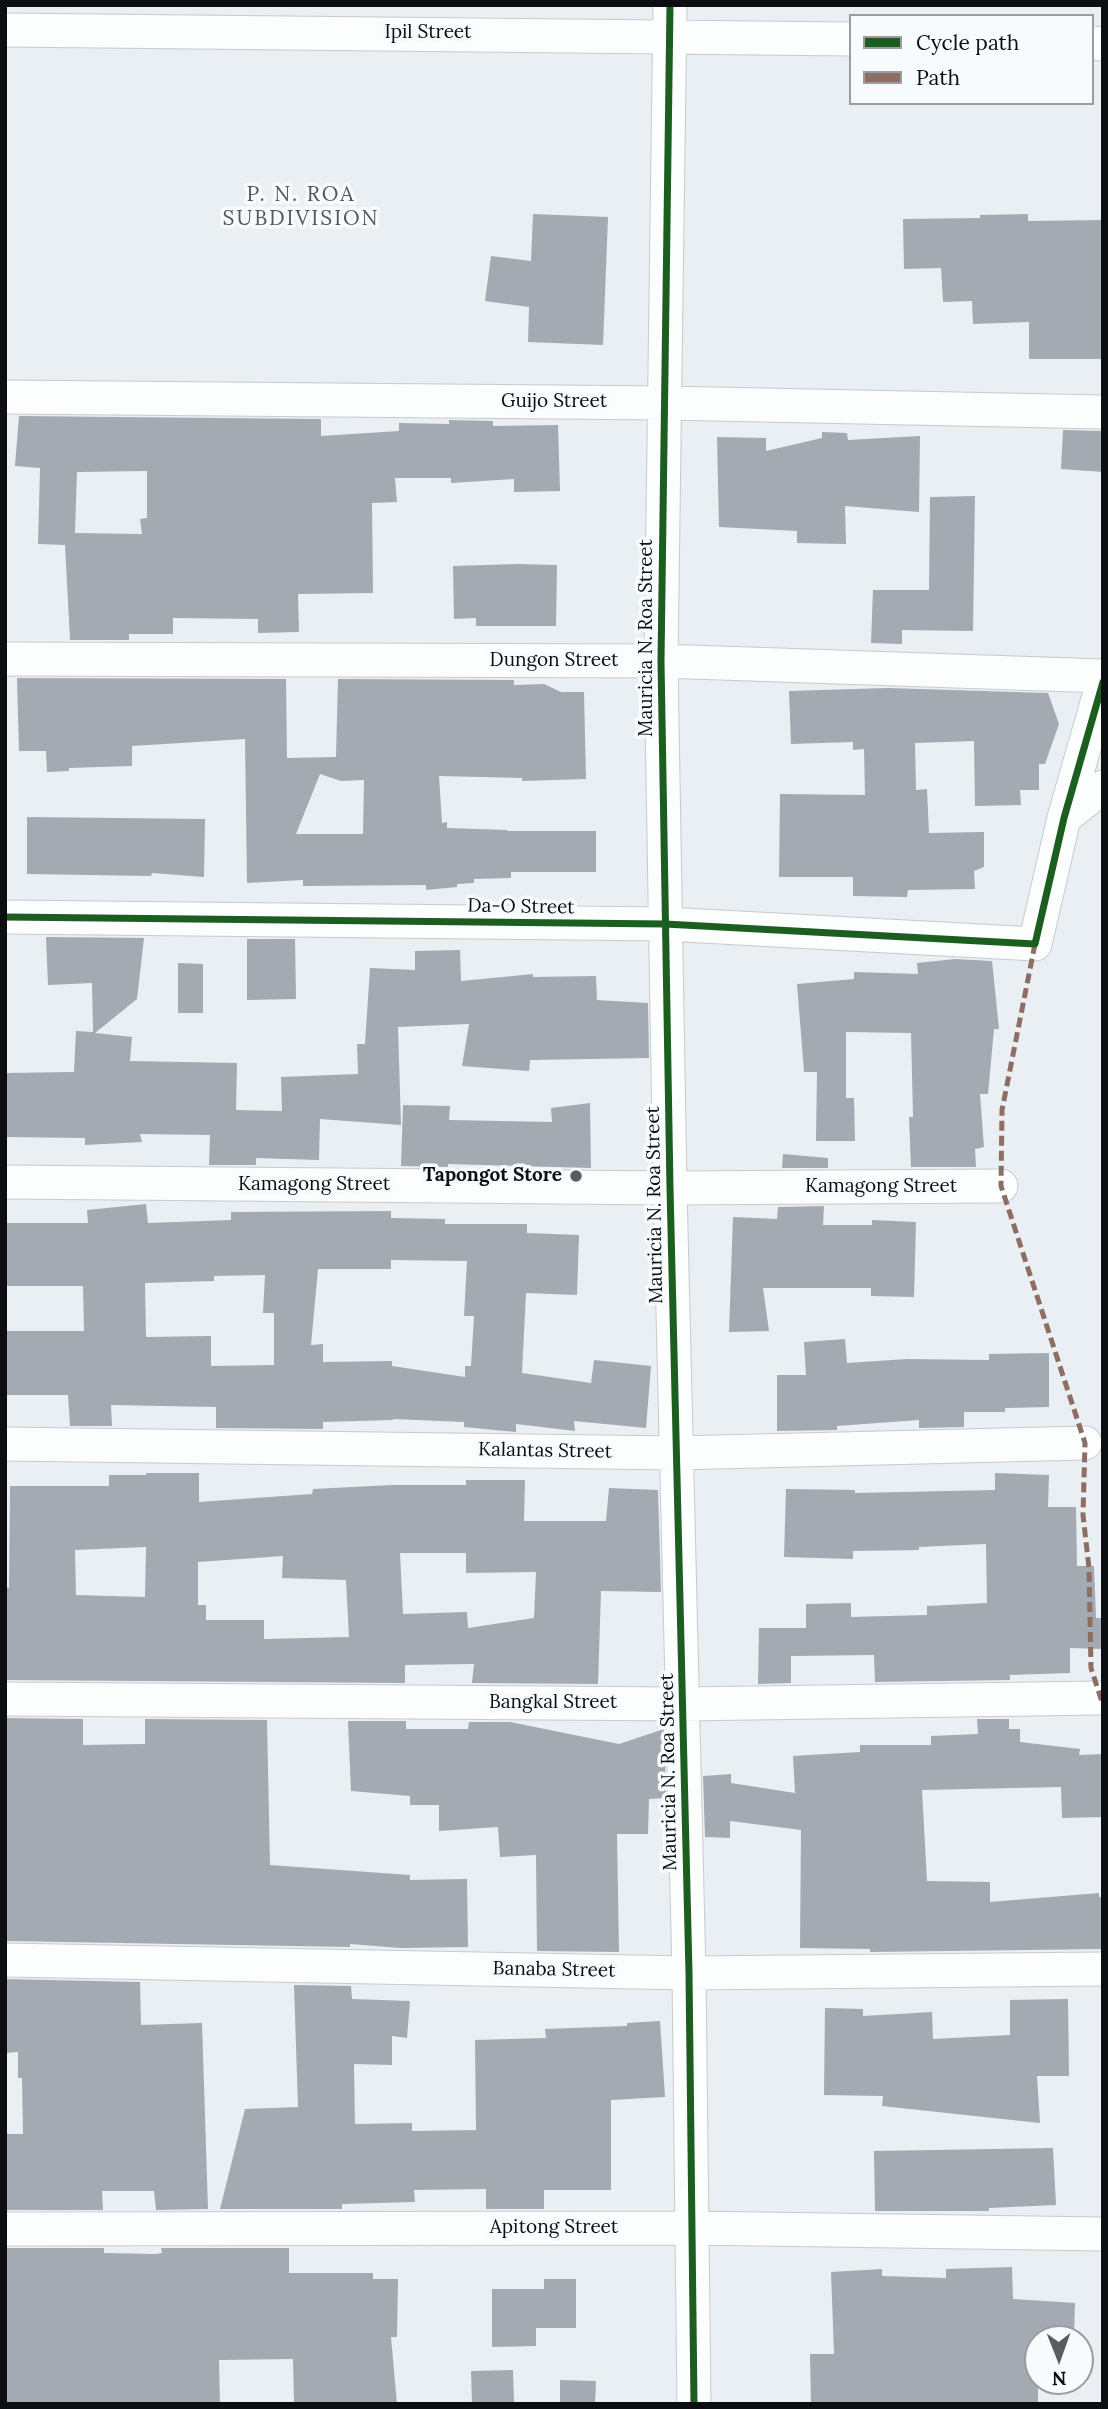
<!DOCTYPE html>
<style>
body{margin:0}
#map{position:relative;width:1108px;height:2409px;overflow:hidden;background:#eaeff4;font-family:Lora,serif}
canvas{display:block}
.frame{position:absolute;inset:0;border:7px solid #0c0e11;pointer-events:none}
.legend{position:absolute;left:849px;top:14px;width:245px;height:91px;box-sizing:border-box;background:#f8fbfe;border:2px solid #9a9c9f;margin:0;padding:9px 12px;list-style:none;font-size:21px;color:#0c0e11}
.legend li{display:flex;align-items:center;gap:14px;height:35px}
.legend b{width:35px;border:2px solid #9a9c9f}
.north{position:absolute;left:1024px;top:2325px;width:70px;height:70px;box-sizing:border-box;background:#f8fbfe;border:2px solid #9a9c9f;border-radius:50%;rotate:179deg;font-size:19px;font-weight:700;line-height:28px;text-align:center;color:#0c0e11}
.north::after{content:'';display:block;margin:auto;width:24px;height:32px;background:#5a5d60;clip-path:polygon(50% 0,100% 100%,50% 72%,0 100%)}
</style>
<div id="map">
<canvas width="1108" height="2409"></canvas>
<div class="frame"></div>
<ul class="legend">
<li><b style="height:9px;background:#1b5e20"></b>Cycle path</li>
<li><b style="height:9px;background:#8d6e63"></b>Path</li>
</ul>
<div class="north">N</div>
</div>
<script>
const c = document.querySelector('canvas').getContext('2d');
c.lineJoin = 'round';
function paint(path, color) { c.fillStyle = color; c.fill(path, 'evenodd'); }
const poly = rows => new Path2D(rows.map(r => 'M' + r).join(''));
function trace(path, color, width, dash) { c.strokeStyle = color; c.lineWidth = width; c.lineCap = dash ? 'butt' : 'round'; c.setLineDash(dash || []); c.stroke(path); }
function write(font, color, halo, rows, align = 'center') {
  c.font = font + ' Lora,serif'; c.lineWidth = 7; c.setLineDash([]); c.textBaseline = 'middle'; c.strokeStyle = halo; c.fillStyle = color; for (const [text, x, y, turn = 0] of rows) {
    c.save(); c.translate(x, y); c.rotate((+turn || 0) * Math.PI / 180); c.textAlign = isNaN(turn) ? turn : align; if (halo) c.strokeText(text, 0, 0); c.fillText(text, 0, 0); c.restore();
  }
}
paint(poly([
 [533,214,608,217,603,345,528,342,529,307,485,301,491,256,531,261],
 [1028,214,1028,221,1103,220,1103,359,1029,359,1029,322,973,324,972,301,943,302,941,268,904,269,903,219,980,218,980,215],
 [19,416,321,419,321,436,399,431,399,423,449,424,449,420,493,421,493,426,558,425,560,491,514,492,514,479,451,483,451,478,395,478,397,502,372,503,373,593,298,594,299,632,258,633,258,619,173,618,173,634,129,634,129,640,70,640,65,545,38,544,40,468,15,466],
 [147,471,147,518,140,519,142,534,75,533,77,472],
 [1063,430,1103,431,1103,472,1061,469],
 [822,432,847,433,848,440,920,436,919,512,845,506,846,544,797,543,797,531,719,527,717,437,766,438,766,451,822,438],
 [975,496,973,631,902,630,902,644,871,643,873,590,929,590,930,497],
 [517,564,557,565,556,626,476,626,476,618,454,619,453,566],
 [17,678,286,679,287,758,336,757,338,679,514,680,514,685,544,684,561,692,584,692,586,779,522,781,522,778,439,776,442,823,447,822,447,828,507,830,507,831,596,831,596,872,511,872,511,878,474,879,474,883,457,884,457,887,426,890,426,885,303,886,303,880,247,883,245,739,132,746,132,766,69,768,69,771,47,772,46,751,19,751],
 [320,774,341,781,364,780,363,834,296,834],
 [888,688,1048,693,1059,724,1045,764,1039,764,1039,790,1020,790,1021,805,975,806,974,741,915,743,916,790,927,789,929,833,984,832,984,867,974,871,975,889,908,890,907,897,853,896,853,877,779,877,780,794,865,795,864,749,853,750,853,742,791,744,789,691],
 [27,817,205,819,204,877,152,873,151,876,27,874],
 [46,937,144,938,137,999,95,1033,132,1037,130,1061,237,1063,236,1110,282,1111,281,1077,358,1074,357,1044,365,1044,370,968,415,970,415,951,460,950,461,981,533,974,533,977,596,976,597,1000,648,1003,649,1058,530,1060,529,1071,462,1066,469,1024,398,1027,401,1125,320,1119,319,1160,256,1158,256,1165,209,1165,210,1135,140,1134,142,1142,85,1145,85,1138,5,1137,5,1073,74,1072,76,1031,93,1032,92,983,48,985],
 [247,939,295,939,296,999,247,1000],
 [955,959,992,961,999,1029,994,1029,988,1094,980,1094,984,1147,975,1149,976,1167,911,1167,909,1117,913,1117,911,1033,846,1032,846,1098,854,1098,855,1141,816,1141,817,1072,804,1072,797,984,854,979,854,972,918,974,917,963],
 [178,963,203,964,203,1013,178,1013],
 [590,1103,591,1168,448,1164,448,1167,401,1166,403,1105,450,1106,449,1120,552,1122,551,1108],
 [783,1154,828,1158,828,1168,782,1168],
 [146,1204,148,1223,231,1220,231,1212,391,1211,391,1218,445,1219,445,1224,527,1224,527,1233,579,1235,577,1295,526,1293,522,1373,591,1383,594,1360,651,1366,646,1428,574,1421,575,1431,516,1424,516,1432,505,1431,464,1427,464,1422,393,1419,393,1420,323,1422,323,1429,216,1428,216,1407,111,1405,112,1426,70,1426,68,1395,5,1395,5,1331,84,1331,83,1286,5,1286,5,1223,88,1223,87,1210],
 [391,1260,467,1261,464,1316,474,1316,471,1366,465,1366,465,1377,392,1366,392,1361,323,1362,323,1344,311,1345,318,1269,391,1269],
 [265,1275,263,1313,274,1313,274,1365,211,1366,211,1336,146,1337,145,1283,214,1281,214,1276],
 [824,1206,823,1225,872,1225,872,1220,916,1222,914,1297,871,1296,871,1288,763,1288,769,1331,729,1332,733,1217,777,1219,778,1207],
 [845,1339,847,1363,907,1359,989,1360,989,1354,1049,1353,1049,1407,1005,1408,1005,1412,964,1412,964,1427,919,1428,919,1420,837,1426,837,1430,777,1431,777,1375,806,1375,804,1342],
 [146,1473,199,1473,199,1502,312,1494,313,1489,392,1485,466,1485,466,1480,525,1480,524,1521,606,1521,609,1488,658,1490,661,1592,601,1591,598,1684,472,1683,474,1664,405,1665,405,1683,5,1680,5,1587,9,1588,10,1486,109,1486,109,1475,146,1475],
 [146,1547,145,1597,76,1595,75,1550],
 [400,1553,466,1553,466,1573,536,1572,534,1618,468,1628,467,1612,403,1614],
 [283,1556,282,1578,346,1580,349,1637,264,1639,264,1620,206,1620,206,1605,198,1605,198,1562],
 [995,1473,1049,1475,1048,1507,1076,1507,1077,1566,1094,1566,1096,1618,1103,1618,1103,1649,1070,1648,1070,1673,1010,1675,1010,1680,875,1682,874,1655,791,1656,791,1683,758,1684,759,1628,806,1628,806,1604,851,1603,851,1617,927,1615,927,1606,987,1603,986,1544,919,1547,919,1550,853,1551,853,1559,784,1557,786,1489,855,1490,855,1493,995,1490],
 [5,1718,83,1719,83,1745,145,1744,145,1719,267,1720,270,1865,410,1875,410,1880,467,1879,468,1947,400,1948,350,1944,350,1947,5,1941],
 [977,1719,1009,1719,1009,1729,1020,1729,1020,1742,1080,1749,1079,1755,1103,1754,1103,1817,1062,1818,1061,1787,922,1790,927,1881,990,1882,990,1902,1099,1893,1099,1897,1103,1897,1103,1949,870,1952,870,1949,800,1948,801,1830,730,1821,730,1838,705,1837,703,1776,731,1774,731,1783,795,1793,793,1756,860,1752,860,1745,931,1745,931,1736,978,1734],
 [348,1721,406,1721,406,1729,468,1729,469,1722,510,1722,619,1744,664,1729,666,1798,649,1799,648,1834,617,1834,619,1952,537,1951,536,1855,500,1857,498,1827,439,1831,439,1805,410,1805,410,1796,351,1791],
 [5,1979,140,1982,141,2025,202,2023,208,2209,156,2210,154,2191,102,2191,103,2210,5,2210,5,2134,23,2134,22,2078,18,2078,18,2052,5,2053],
 [294,1985,351,1986,352,1999,410,2001,407,2038,392,2036,392,2065,354,2064,355,2124,412,2123,412,2131,476,2130,475,2040,546,2038,545,2029,627,2026,627,2023,660,2021,665,2097,611,2100,611,2190,544,2190,544,2209,486,2209,486,2189,414,2190,415,2202,342,2204,342,2209,220,2209,245,2109,298,2107],
 [1068,1999,1069,2076,1037,2076,1040,2123,882,2106,883,2096,824,2095,825,2008,863,2009,863,2016,932,2012,933,2039,1010,2035,1010,2000],
 [1053,2148,1056,2205,989,2208,989,2211,875,2211,874,2151],
 [5,2248,104,2248,104,2253,156,2254,162,2253,161,2248,289,2248,289,2273,373,2273,373,2279,398,2279,397,2337,391,2337,397,2404,294,2404,293,2359,219,2360,220,2404,5,2404],
 [1012,2267,1013,2299,1075,2303,1074,2339,1038,2339,1038,2404,811,2404,810,2354,834,2354,831,2272,882,2269,882,2276,946,2278,946,2269],
 [544,2279,576,2279,576,2328,536,2328,536,2346,492,2347,492,2289,544,2289],
 [513,2370,514,2404,472,2404,471,2371],
 [560,2380,596,2381,595,2404,560,2404]
]), '#a3aab1');
const minor = poly([
 [670,5,661,661,670,1188,689,1973,694,2404],
 [5,30,851,39],
 [1092,43,1103,44],
 [5,397,665,403,1103,412],
 [5,659,661,661,1103,676],
 [1064,818,1103,787],
 [5,917,665,924,1035,944,1064,818,1103,682],
 [5,1182,670,1188,1001,1186],
 [5,1444,676,1453,1085,1443],
 [5,1699,683,1704,1100,1698],
 [5,1960,689,1973,1103,1969],
 [5,2229,691,2228,1103,2234]
]);
trace(minor, '#c7cace', 35);
trace(minor, '#fcfdfd', 33);
trace(poly([
 [1035,944,1002,1110,1001,1186,1085,1443,1083,1515,1089,1568,1091,1668,1103,1705]
]), '#8d6e63', 5, [10, 5]);
trace(poly([
 [670,5,661,661,670,1188,689,1973,694,2404],
 [5,917,665,924,1035,944,1064,818,1103,682]
]), '#1b5e20', 7);
for (const [x, y, r, color] of [
 [576,1176,7,"#5a5d60"]
]) { const dot = new Path2D(); dot.arc(x, y, r, 0, 2 * Math.PI); c.fillStyle = color; c.fill(dot); trace(dot, '#f8fbfe', 2.5); }
write('19px', '#0c0e11', '#f8fbfe', [
 ["Ipil Street",428,33],
 ["Guijo Street",554,402],
 ["Mauricia N. Roa Street",647,638,-90],
 ["Dungon Street",554,661],
 ["Da-O Street",521,907,1],
 ["Kamagong Street",314,1185],
 ["Kamagong Street",881,1187],
 ["Mauricia N. Roa Street",655,1205,-91],
 ["Kalantas Street",545,1451,1],
 ["Bangkal Street",553,1703],
 ["Mauricia N. Roa Street",669,1772,-91],
 ["Banaba Street",554,1970,1],
 ["Apitong Street",554,2228]
]);
write('bold 19px', '#0c0e11', '#f8fbfe', [
 ["Tapongot Store",562,1176]
], 'right');
c.letterSpacing = '2px';
write('21px', '#51575e', '#f8fbfe', [
 ["P. N. ROA",301,195],
 ["SUBDIVISION",301,219]
]);
c.letterSpacing = '0px';
</script>
